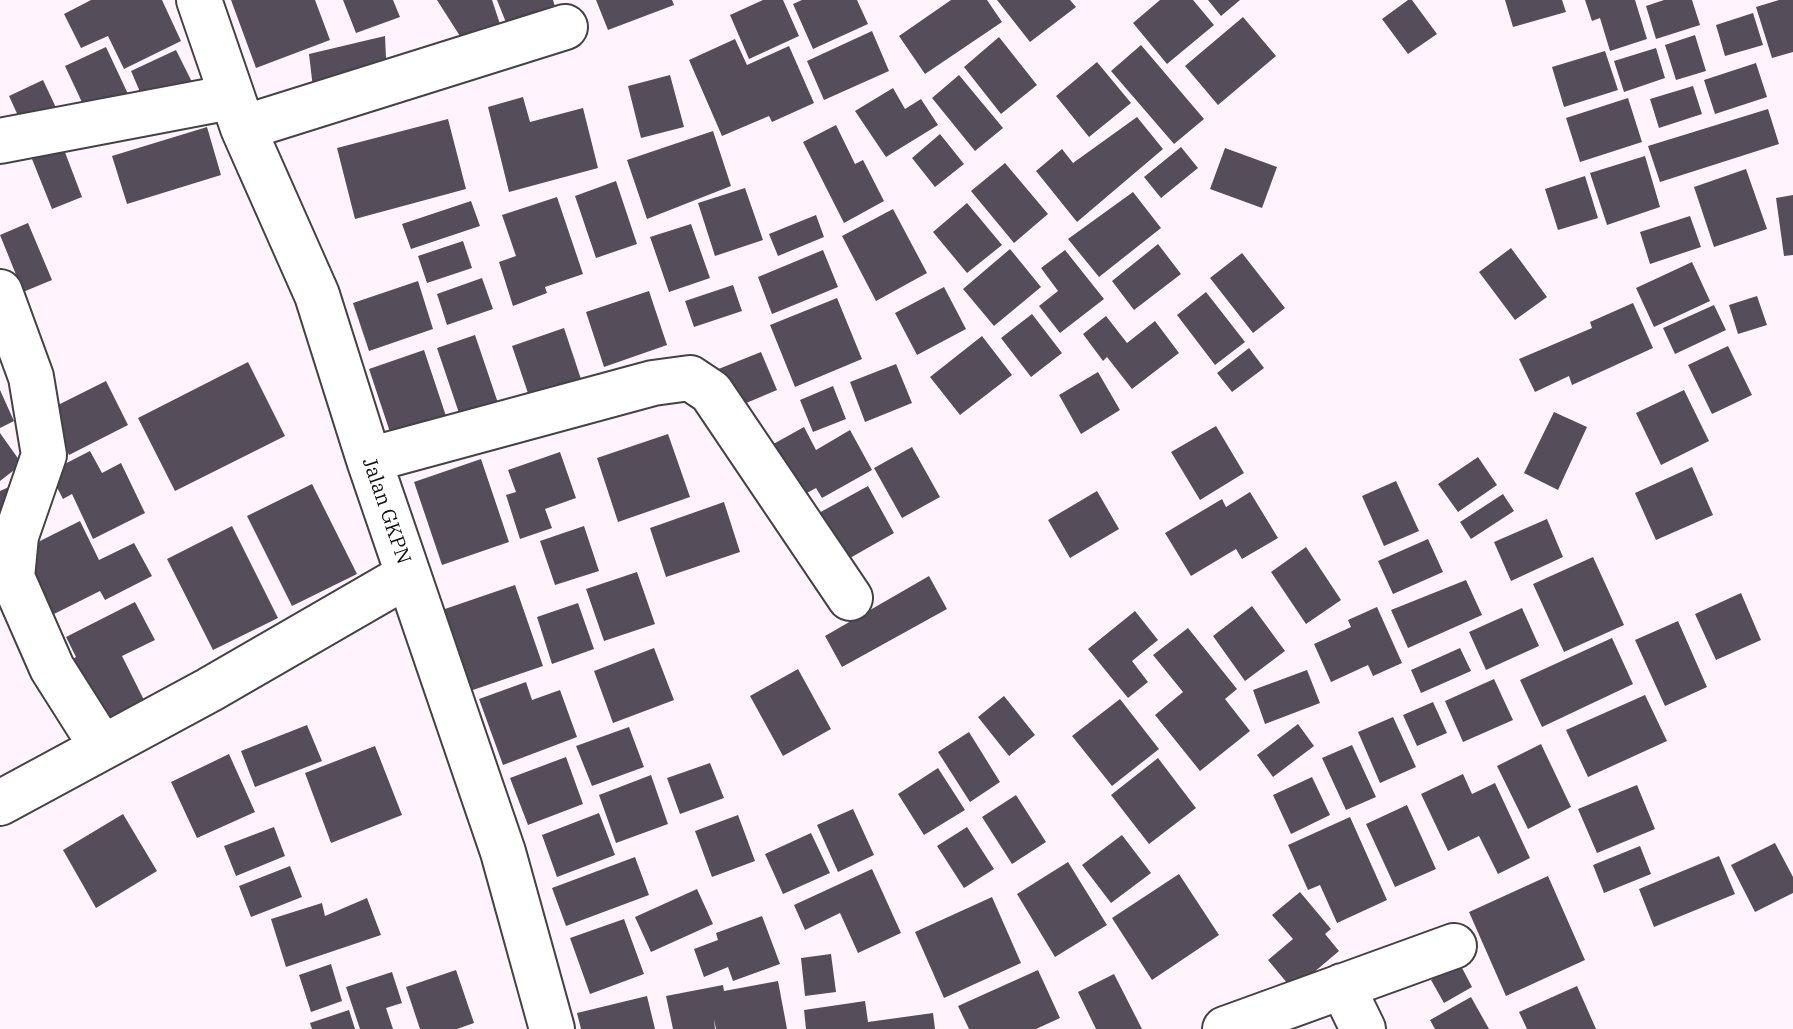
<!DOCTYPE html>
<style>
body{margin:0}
canvas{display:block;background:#fff4fe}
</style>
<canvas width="1793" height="1029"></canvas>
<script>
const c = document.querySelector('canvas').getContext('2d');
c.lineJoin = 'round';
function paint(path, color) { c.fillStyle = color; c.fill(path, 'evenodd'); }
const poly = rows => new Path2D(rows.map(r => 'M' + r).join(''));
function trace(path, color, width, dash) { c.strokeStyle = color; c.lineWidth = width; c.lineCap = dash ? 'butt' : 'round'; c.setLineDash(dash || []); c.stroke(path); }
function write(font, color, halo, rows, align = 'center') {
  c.font = font + ' "IBM Plex Serif",serif'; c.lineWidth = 8; c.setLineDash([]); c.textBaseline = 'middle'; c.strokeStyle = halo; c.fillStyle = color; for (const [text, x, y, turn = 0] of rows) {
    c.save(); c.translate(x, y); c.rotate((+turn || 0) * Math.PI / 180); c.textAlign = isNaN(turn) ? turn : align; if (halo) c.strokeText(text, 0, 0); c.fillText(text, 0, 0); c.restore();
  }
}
paint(poly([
 [162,0,181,41,124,69,108,36,81,48,64,14,91,0],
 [231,0,315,0,330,40,256,68],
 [343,0,393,0,400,17,356,33],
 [437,0,492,0,503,33,465,44],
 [497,0,553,0,559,20,509,30],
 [596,0,672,0,674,5,608,30],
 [763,0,783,0,799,36,749,59,730,15],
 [802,0,857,0,868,24,813,49,793,4],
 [951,0,987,0,1002,22,925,74,899,36],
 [997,0,1070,0,1076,7,1030,42],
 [1160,0,1193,0,1214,25,1167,64,1133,23],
 [1208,0,1240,0,1221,16],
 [1408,0,1412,0,1437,34,1408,54,1382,19],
 [1505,0,1562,0,1566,12,1513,27],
 [1585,0,1635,0,1647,39,1610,51,1600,18,1592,21],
 [1664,0,1692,0,1700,25,1656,39,1646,6],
 [1779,0,1793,0,1793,52,1772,58,1756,7],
 [1753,13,1763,45,1725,56,1716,25],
 [1243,17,1276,56,1218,105,1185,66],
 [872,31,889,71,824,100,807,61],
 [1695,35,1706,71,1676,80,1665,45],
 [385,36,387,79,313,88,309,54],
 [999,37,1037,85,1001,114,964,67],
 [735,39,747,65,789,46,814,103,772,122,769,116,722,136,689,60],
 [1141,45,1204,119,1174,144,1111,71],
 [106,47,128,94,87,113,65,66],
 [1656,48,1665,78,1624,92,1614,61],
 [176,50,194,86,147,108,131,71],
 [1605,51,1618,90,1564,107,1552,67],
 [1097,62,1131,103,1089,137,1056,96],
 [1756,63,1767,97,1715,114,1704,80],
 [670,75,684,127,641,138,628,86],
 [959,75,1003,128,975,151,932,98],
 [43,80,59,114,25,131,9,96],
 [1693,86,1702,114,1659,128,1650,99],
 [893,88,905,109,921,99,938,125,886,157,855,111],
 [523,97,530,122,583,108,598,168,509,192,488,107],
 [1628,98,1642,142,1580,162,1566,118],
 [1768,109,1779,144,1660,182,1648,146],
 [1137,117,1163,149,1077,222,1036,171,1062,149,1073,163],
 [448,119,466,189,355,219,337,148],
 [836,125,855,164,863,160,884,201,844,223,803,142],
 [207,127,221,175,127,204,112,156],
 [713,131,731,186,647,219,627,160],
 [940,134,964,164,935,187,912,158],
 [63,147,82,197,52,209,32,159],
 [1181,147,1198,168,1161,198,1144,177],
 [1225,148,1277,167,1262,208,1210,189],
 [1645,156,1660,207,1607,225,1590,173],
 [1005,163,1048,214,1014,243,971,191],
 [1746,169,1767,229,1714,247,1694,187],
 [1585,176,1598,218,1558,230,1545,189],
 [616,181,637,244,596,258,575,196],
 [745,188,763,240,715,256,698,203],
 [1133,192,1161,228,1099,277,1068,239],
 [1793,195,1793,255,1784,256,1776,198],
 [557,197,583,274,545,287,547,293,513,306,499,262,516,256,502,215],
 [471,201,480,226,411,249,402,224],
 [967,203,1002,245,967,273,933,232],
 [893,209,927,273,876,301,842,236],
 [816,215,824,237,778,256,769,234],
 [1690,216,1701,247,1650,264,1640,232],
 [28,223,52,280,23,292,0,235],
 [691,224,710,278,669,292,650,237],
 [463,241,472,268,427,283,418,256],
 [1158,244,1181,274,1134,310,1112,281],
 [1511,248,1547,297,1515,320,1479,272],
 [1010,249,1041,287,994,326,963,289],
 [823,250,838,287,772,314,758,277],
 [1065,250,1104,299,1060,333,1039,306,1058,291,1041,268],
 [1242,253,1285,308,1253,333,1210,278],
 [1692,262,1710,301,1654,327,1636,288],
 [482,278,493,309,447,325,437,294],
 [418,281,433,329,369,351,353,303],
 [733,285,742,311,694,327,685,301],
 [944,287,966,329,917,355,895,313],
 [649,291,667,345,604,367,586,312],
 [1206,292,1245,342,1215,365,1177,315],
 [1757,296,1767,325,1738,334,1729,305],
 [837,298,862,359,795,387,770,325],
 [1633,303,1653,348,1572,385,1569,376,1535,392,1519,359,1592,328,1590,322],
 [1714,305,1726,330,1675,354,1663,328],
 [1032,314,1062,353,1031,377,1001,338],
 [1106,316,1127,343,1155,321,1179,353,1132,389,1107,357,1103,361,1083,334],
 [564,328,583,385,531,402,512,346],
 [475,335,498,403,460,416,437,348],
 [982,336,1012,375,960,415,930,377],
 [1728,346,1752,395,1712,414,1688,365],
 [1249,348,1264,368,1232,392,1217,373],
 [424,350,448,422,393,441,369,369],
 [761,352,777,390,732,409,716,370],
 [248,362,285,436,175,491,138,418],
 [896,364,912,403,865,422,850,382],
 [1098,372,1120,410,1081,434,1059,395],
 [106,381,128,425,69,455,46,411],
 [833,386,846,419,813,432,800,400],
 [0,390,14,421,0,428],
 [1684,390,1709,441,1661,465,1636,413],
 [1554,412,1587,427,1558,490,1524,473],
 [1216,426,1244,473,1200,500,1171,452],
 [804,427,816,450,850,430,872,470,822,498,816,488,796,499,768,447],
 [0,433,22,464,0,481],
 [668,434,690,497,618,522,597,458],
 [912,447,940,497,902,518,874,468],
 [90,451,102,473,121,463,145,513,93,539,72,494,63,499,49,472],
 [560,452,576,498,545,509,552,528,520,539,506,495,516,492,508,470],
 [1478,457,1497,485,1458,512,1438,484],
 [481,459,509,542,442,565,414,482],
 [1692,467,1713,515,1656,540,1635,493],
 [1396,481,1419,531,1384,546,1362,496],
 [312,484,357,574,292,606,247,516],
 [11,486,0,519,0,491],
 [868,486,894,533,843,562,817,514],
 [1097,491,1119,529,1070,558,1048,520],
 [1250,492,1278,538,1242,559,1236,549,1191,576,1165,533,1222,499,1226,507],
 [1503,494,1514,511,1471,539,1460,522],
 [724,502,740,552,666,577,650,528],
 [1547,519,1563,557,1511,581,1494,542],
 [80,521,99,560,134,543,152,576,105,600,100,591,46,618,14,554],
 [232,526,278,618,213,650,167,559],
 [584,526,599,571,555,585,540,541],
 [1428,539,1443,572,1393,594,1378,561],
 [1306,547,1341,600,1306,624,1271,572],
 [1593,557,1624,625,1564,652,1533,584],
 [637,572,655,624,604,641,586,589],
 [929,576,947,609,842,667,825,636],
 [1466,580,1482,615,1408,648,1391,610],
 [515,585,543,666,470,691,442,610],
 [1741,593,1761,640,1716,660,1695,614],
 [135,602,155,640,122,656,146,704,104,725,71,660,76,657,66,637],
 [578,603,594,649,552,664,537,617],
 [1252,606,1285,651,1245,681,1213,636],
 [1377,607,1402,663,1373,676,1368,665,1331,682,1314,644,1351,627,1348,620],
 [1522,608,1539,646,1486,670,1469,632],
 [1135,611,1158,640,1132,661,1148,682,1128,698,1088,649],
 [1678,621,1707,687,1665,706,1635,640],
 [1188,628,1237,689,1225,699,1250,731,1200,771,1155,715,1183,692,1153,655],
 [1612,638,1633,684,1542,727,1520,680],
 [654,648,674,700,613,723,594,671],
 [1460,648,1471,671,1421,693,1411,670],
 [798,669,831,729,783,756,750,696],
 [1307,670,1320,703,1265,724,1253,690],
 [1494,679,1513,720,1463,742,1445,701],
 [526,682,532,700,560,690,577,737,503,765,479,699],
 [1645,695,1667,741,1588,777,1566,730],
 [1004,696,1035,735,1009,756,978,717],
 [1120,699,1159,749,1112,786,1072,736],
 [1433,702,1447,733,1417,746,1403,715],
 [1393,717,1416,767,1380,783,1358,732],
 [1298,724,1314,746,1273,777,1257,755],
 [307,725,322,761,255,787,241,751],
 [629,727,644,767,592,786,576,746],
 [969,732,1000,782,970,802,938,752],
 [1541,744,1571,807,1528,829,1497,766],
 [1352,745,1376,797,1346,810,1322,758],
 [375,746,402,815,331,843,305,773],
 [229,754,255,812,197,838,171,782],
 [566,757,583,804,528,825,510,778],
 [1158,758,1196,808,1149,844,1111,795],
 [710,763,724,798,680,814,667,778],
 [938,768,965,810,924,835,898,794],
 [1463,774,1472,794,1495,783,1530,858,1498,874,1479,836,1448,851,1421,794],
 [651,775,668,824,616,843,599,795],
 [1312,777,1330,815,1291,834,1273,795],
 [1637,785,1655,829,1597,853,1578,809],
 [1016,795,1046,842,1012,864,982,817],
 [1407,805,1436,869,1395,887,1366,824],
 [853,809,874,855,838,872,817,825],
 [599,813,615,855,557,877,542,835],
 [123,814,157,871,96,908,63,850],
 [738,815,755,861,712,877,695,831],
 [1350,817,1387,900,1337,923,1320,885,1308,890,1288,845],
 [274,827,285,856,236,876,224,846],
 [967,827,994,869,964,888,937,846],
 [811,833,830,873,783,894,765,854],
 [1122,835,1151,873,1111,903,1082,865],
 [1775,843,1793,877,1793,893,1755,912,1731,865],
 [1640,846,1651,874,1604,893,1593,865],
 [1719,856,1735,894,1654,927,1639,889],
 [635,857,649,895,566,926,552,888],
 [1068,862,1107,925,1055,957,1017,894],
 [290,866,302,897,251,917,239,886],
 [872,869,901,933,858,953,840,913,805,930,794,905],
 [1179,874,1219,935,1152,980,1112,918],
 [1548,876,1585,960,1506,996,1469,912],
 [697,889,713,924,651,952,635,917],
 [1300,892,1331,929,1325,934,1339,951,1293,990,1268,960,1293,939,1272,915],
 [992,897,1021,963,944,998,915,932],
 [367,898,381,935,286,967,271,919,322,903,325,916],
 [762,916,780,964,733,981,728,967,704,977,694,949,718,940,716,933],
 [624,919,644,974,590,994,570,938],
 [831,954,836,992,805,996,801,958],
 [331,964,342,1001,311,1012,299,975],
 [1460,964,1472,987,1444,1003,1431,980],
 [456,970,474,1023,457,1029,420,1029,406,987],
 [1038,970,1060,1018,1036,1029,969,1029,958,1006],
 [392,972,402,1003,386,1008,393,1029,360,1029,346,987],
 [1114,974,1142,1029,1096,1029,1078,992],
 [778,981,787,1029,716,1029,714,1019,715,1029,673,1029,666,996,723,985,724,991],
 [1577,986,1596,1029,1527,1029,1519,1012],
 [647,996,655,1029,581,1029,577,1013],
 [1471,997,1489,1029,1435,1029,1430,1020],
 [865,1001,868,1022,933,1013,935,1029,806,1029,804,1010],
 [349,1010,355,1029,312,1029,310,1023]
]), '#554d59');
const minor = poly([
 [199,0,243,128,317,295,369,460,503,852,552,1029],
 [243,128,565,27],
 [0,141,231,97],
 [0,292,31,377,44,455,16,536,12,577,52,668,102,747],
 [369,460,653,383,690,378,711,392,850,598],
 [0,803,209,690,408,575],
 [1342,986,1363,1029],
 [1225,1029,1454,946]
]);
trace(minor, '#434343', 48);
trace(minor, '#fff', 44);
write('20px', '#101010', '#fff', [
 ["Jalan GKPN",386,511,71]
]);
</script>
